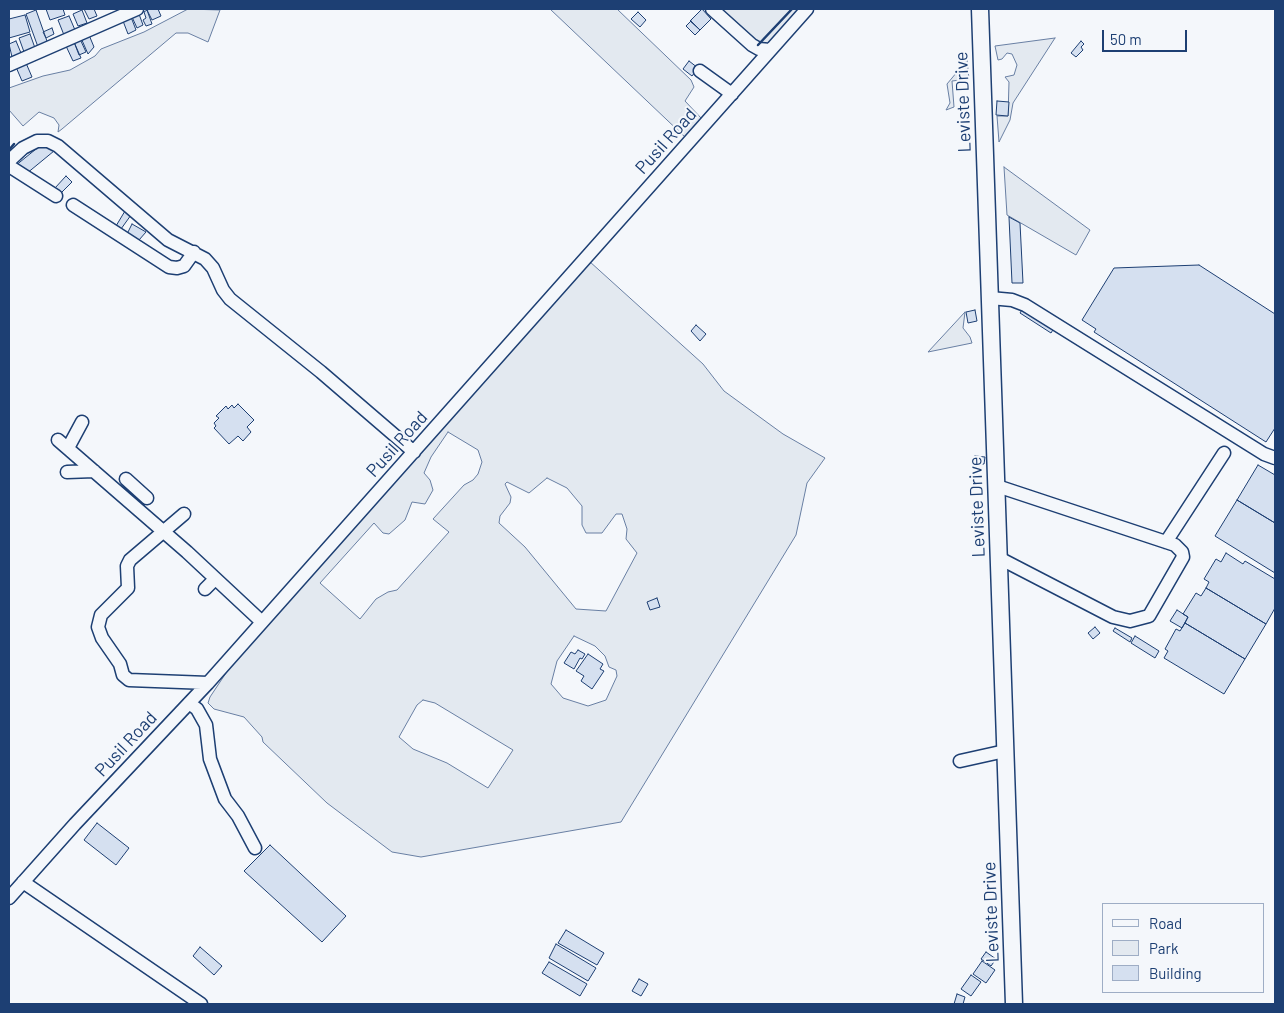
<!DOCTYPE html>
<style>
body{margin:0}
#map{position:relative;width:1284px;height:1013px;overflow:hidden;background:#f4f7fb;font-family:Barlow,sans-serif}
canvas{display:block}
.frame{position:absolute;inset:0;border:10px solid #1d3f73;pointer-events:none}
.legend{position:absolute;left:1102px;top:903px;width:162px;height:90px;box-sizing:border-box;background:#f4f7fb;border:1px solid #9eadc5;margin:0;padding:6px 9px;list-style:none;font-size:15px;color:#1d3f73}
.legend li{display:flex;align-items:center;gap:10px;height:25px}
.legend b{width:25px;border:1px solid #9eadc5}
.scale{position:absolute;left:1102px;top:30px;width:85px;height:22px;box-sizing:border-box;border:2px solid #1d3f73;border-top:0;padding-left:6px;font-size:15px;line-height:18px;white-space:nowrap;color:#1d3f73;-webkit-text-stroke:4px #f4f7fb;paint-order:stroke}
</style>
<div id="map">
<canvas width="1284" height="1013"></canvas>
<div class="frame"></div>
<ul class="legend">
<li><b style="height:6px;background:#f4f7fb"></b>Road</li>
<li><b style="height:14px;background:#e3e9f0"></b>Park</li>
<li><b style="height:14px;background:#d5e0f0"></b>Building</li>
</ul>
<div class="scale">50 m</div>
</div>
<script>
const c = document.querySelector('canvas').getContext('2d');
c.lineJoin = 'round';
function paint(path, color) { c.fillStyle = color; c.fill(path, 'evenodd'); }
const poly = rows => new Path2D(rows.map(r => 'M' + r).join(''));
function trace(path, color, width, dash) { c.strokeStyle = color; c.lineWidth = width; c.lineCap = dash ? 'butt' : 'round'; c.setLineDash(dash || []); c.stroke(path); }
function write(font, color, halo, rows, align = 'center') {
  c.font = font + ' Barlow,sans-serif'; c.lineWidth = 4; c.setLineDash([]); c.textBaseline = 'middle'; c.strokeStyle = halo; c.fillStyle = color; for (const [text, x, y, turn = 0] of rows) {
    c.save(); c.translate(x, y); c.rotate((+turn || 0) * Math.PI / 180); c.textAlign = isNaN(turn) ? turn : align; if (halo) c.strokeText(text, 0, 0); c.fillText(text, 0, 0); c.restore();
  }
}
const green = poly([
 [188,9,220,10,208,42,188,33,176,33,62,129,58,132,59,125,54,118,39,112,23,126,9,110,9,88,43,76,70,70,95,56,101,49,144,32,188,9],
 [550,9,617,9,691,80,694,87,685,101,702,119,686,138,550,9],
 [716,9,800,9,771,42,763,46,716,9],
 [1055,38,1013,103,1010,120,999,142,997,116,1008,116,1009,82,1005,77,1014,75,1017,65,1012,54,1007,53,1002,59,998,60,995,46,1055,38],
 [967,60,969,79,952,81,954,107,946,110,950,103,947,84,967,60],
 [1004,167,1090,230,1076,255,1007,215,1004,167],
 [589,261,703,364,724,391,783,434,825,458,807,483,796,535,621,822,421,857,392,852,327,803,263,742,262,737,244,717,214,709,208,703,210,697,230,667,374,502,589,261],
 [448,432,478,450,482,462,478,474,473,480,464,485,433,519,449,532,397,590,388,592,376,599,360,619,320,583,374,523,383,533,389,534,405,520,412,502,425,504,433,490,430,480,424,473,431,457,448,432],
 [547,478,567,488,582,506,582,525,586,533,602,533,616,514,622,514,627,529,626,539,637,553,606,611,576,609,525,547,499,523,500,516,510,503,511,497,505,484,507,482,529,493,547,478],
 [574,636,595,646,605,656,609,667,616,670,617,676,606,700,588,706,563,698,551,684,557,661,574,636],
 [423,700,435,703,513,750,488,788,447,763,413,749,399,737,417,705,423,700],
 [965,312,963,328,970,337,972,343,928,352,965,312]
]);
paint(green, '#e3e9f0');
trace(green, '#687fa3', 1);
const building = poly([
 [46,9,63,9,65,15,50,20,46,9],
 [84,9,94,9,97,16,89,19,84,9],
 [151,9,158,9,161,16,152,20,147,10,151,9],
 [702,9,711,19,700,30,690,21,702,9],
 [36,10,48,44,38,47,26,14,36,10],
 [82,10,87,23,78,26,73,14,82,10],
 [147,10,152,24,146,26,143,20,146,18,144,12,147,10],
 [638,12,646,20,640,27,631,19,638,12],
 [139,14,143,25,137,28,132,17,139,14],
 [25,15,30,32,9,38,9,19,25,15],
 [69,16,75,30,64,35,58,20,69,16],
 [131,17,136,30,128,34,123,21,131,17],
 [691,21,700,30,695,35,686,26,691,21],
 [52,28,54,34,46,38,43,32,52,28],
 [30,34,35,48,24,52,19,38,30,34],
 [89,35,94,47,88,54,81,38,89,35],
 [80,39,86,52,79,55,74,42,80,39],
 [16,41,21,53,12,57,9,44,16,41],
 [1081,41,1084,44,1081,47,1083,50,1076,57,1071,53,1081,41],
 [74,42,81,58,73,61,66,46,74,42],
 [689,61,698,68,692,76,683,69,689,61],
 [26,63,32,77,22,81,16,67,26,63],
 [997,101,1009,102,1008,116,996,115,997,101],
 [41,145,54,151,26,174,15,166,41,145],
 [66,176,72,182,61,193,55,188,66,176],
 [125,211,131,215,121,229,116,226,125,211],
 [1009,217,1020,223,1023,283,1012,283,1009,217],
 [132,224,146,232,139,240,127,234,132,224],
 [1199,265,1275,314,1275,428,1266,442,1094,332,1096,329,1082,320,1114,268,1199,265],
 [1023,308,1054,328,1051,333,1020,313,1023,308],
 [975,310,977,321,968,323,966,312,975,310],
 [696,325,706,334,700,341,691,331,696,325],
 [238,404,254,420,247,427,251,432,243,441,238,436,229,444,214,428,216,426,214,423,219,418,216,416,226,406,228,409,232,405,234,408,238,404],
 [975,456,985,457,984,464,974,464,975,456],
 [1258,465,1275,475,1275,523,1237,500,1258,465],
 [1237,500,1275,523,1275,573,1215,536,1237,500],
 [1226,553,1243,564,1245,561,1275,579,1275,608,1266,624,1206,588,1209,582,1204,579,1216,559,1221,562,1226,553],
 [1206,588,1266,624,1245,659,1185,623,1188,617,1183,614,1196,593,1201,596,1206,588],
 [657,598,660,607,650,610,647,602,657,598],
 [1177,610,1188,617,1182,628,1170,621,1177,610],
 [1185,623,1245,659,1224,694,1164,658,1168,651,1165,649,1176,629,1180,631,1185,623],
 [1095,627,1100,633,1093,639,1088,633,1095,627],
 [1115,628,1132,638,1130,642,1113,631,1115,628],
 [1135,636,1159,651,1155,658,1131,643,1135,636],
 [578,650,585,654,582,659,580,658,574,669,564,663,571,652,575,654,578,650],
 [588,654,603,664,600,669,604,671,592,689,581,681,584,676,576,671,588,654],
 [97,823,129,848,116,865,84,840,97,823],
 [270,845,346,916,322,942,244,871,270,845],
 [566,930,604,953,597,965,558,943,566,930],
 [556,944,596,968,588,981,549,958,556,944],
 [200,947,222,966,214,975,193,956,200,947],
 [986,952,996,959,991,966,981,959,986,952],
 [982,961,995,970,986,983,973,974,982,961],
 [549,962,587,984,580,996,542,973,549,962],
 [971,975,981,982,971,996,961,989,971,975],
 [639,979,648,984,641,996,632,991,639,979],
 [957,994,965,997,963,1004,954,1004,957,994]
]);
paint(building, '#d5e0f0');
trace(building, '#1d3f73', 1);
const minor = poly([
 [712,9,752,45,759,49,770,50],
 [9,65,137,9],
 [700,71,732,94],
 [9,161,23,148,37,141,48,141,58,146,168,240,205,259,213,268,223,290,230,299,321,372,414,452],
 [9,166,56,196],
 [73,205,169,267,177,268,184,266,194,252],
 [990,298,1012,300,1025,305,1264,454,1275,458],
 [58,440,187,552,262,622],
 [68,448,82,422],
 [67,472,94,471],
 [126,479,147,498],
 [997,486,1175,545,1182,552,1183,557,1149,616,1130,621,1113,617,999,558],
 [184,514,130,560,127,566,128,588,101,615,98,627,102,638,120,664,123,675,129,680,208,683],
 [1166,542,1224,453],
 [205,589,215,579],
 [189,703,197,709,206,725,210,759,225,799,238,816,255,848],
 [960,761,1005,751],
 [23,882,201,1004],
 [9,898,75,824,208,683,807,9]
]);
const major = poly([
 [980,9,1014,1004]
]);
trace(minor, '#1d3f73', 15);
trace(major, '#1d3f73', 19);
trace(minor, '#f4f7fb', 12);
trace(major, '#f4f7fb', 16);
trace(poly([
 [758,45,792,9],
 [9,150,14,144]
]), '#1d3f73', 2.5);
write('18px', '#1d3f73', '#f4f7fb', [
 ["Leviste Drive",963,102,-92],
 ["Pusil Road",666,141,-48],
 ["Pusil Road",397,444,-48],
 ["Leviste Drive",977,507,-92],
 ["Pusil Road",126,744,-47],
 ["Leviste Drive",991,912,-92]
]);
</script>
